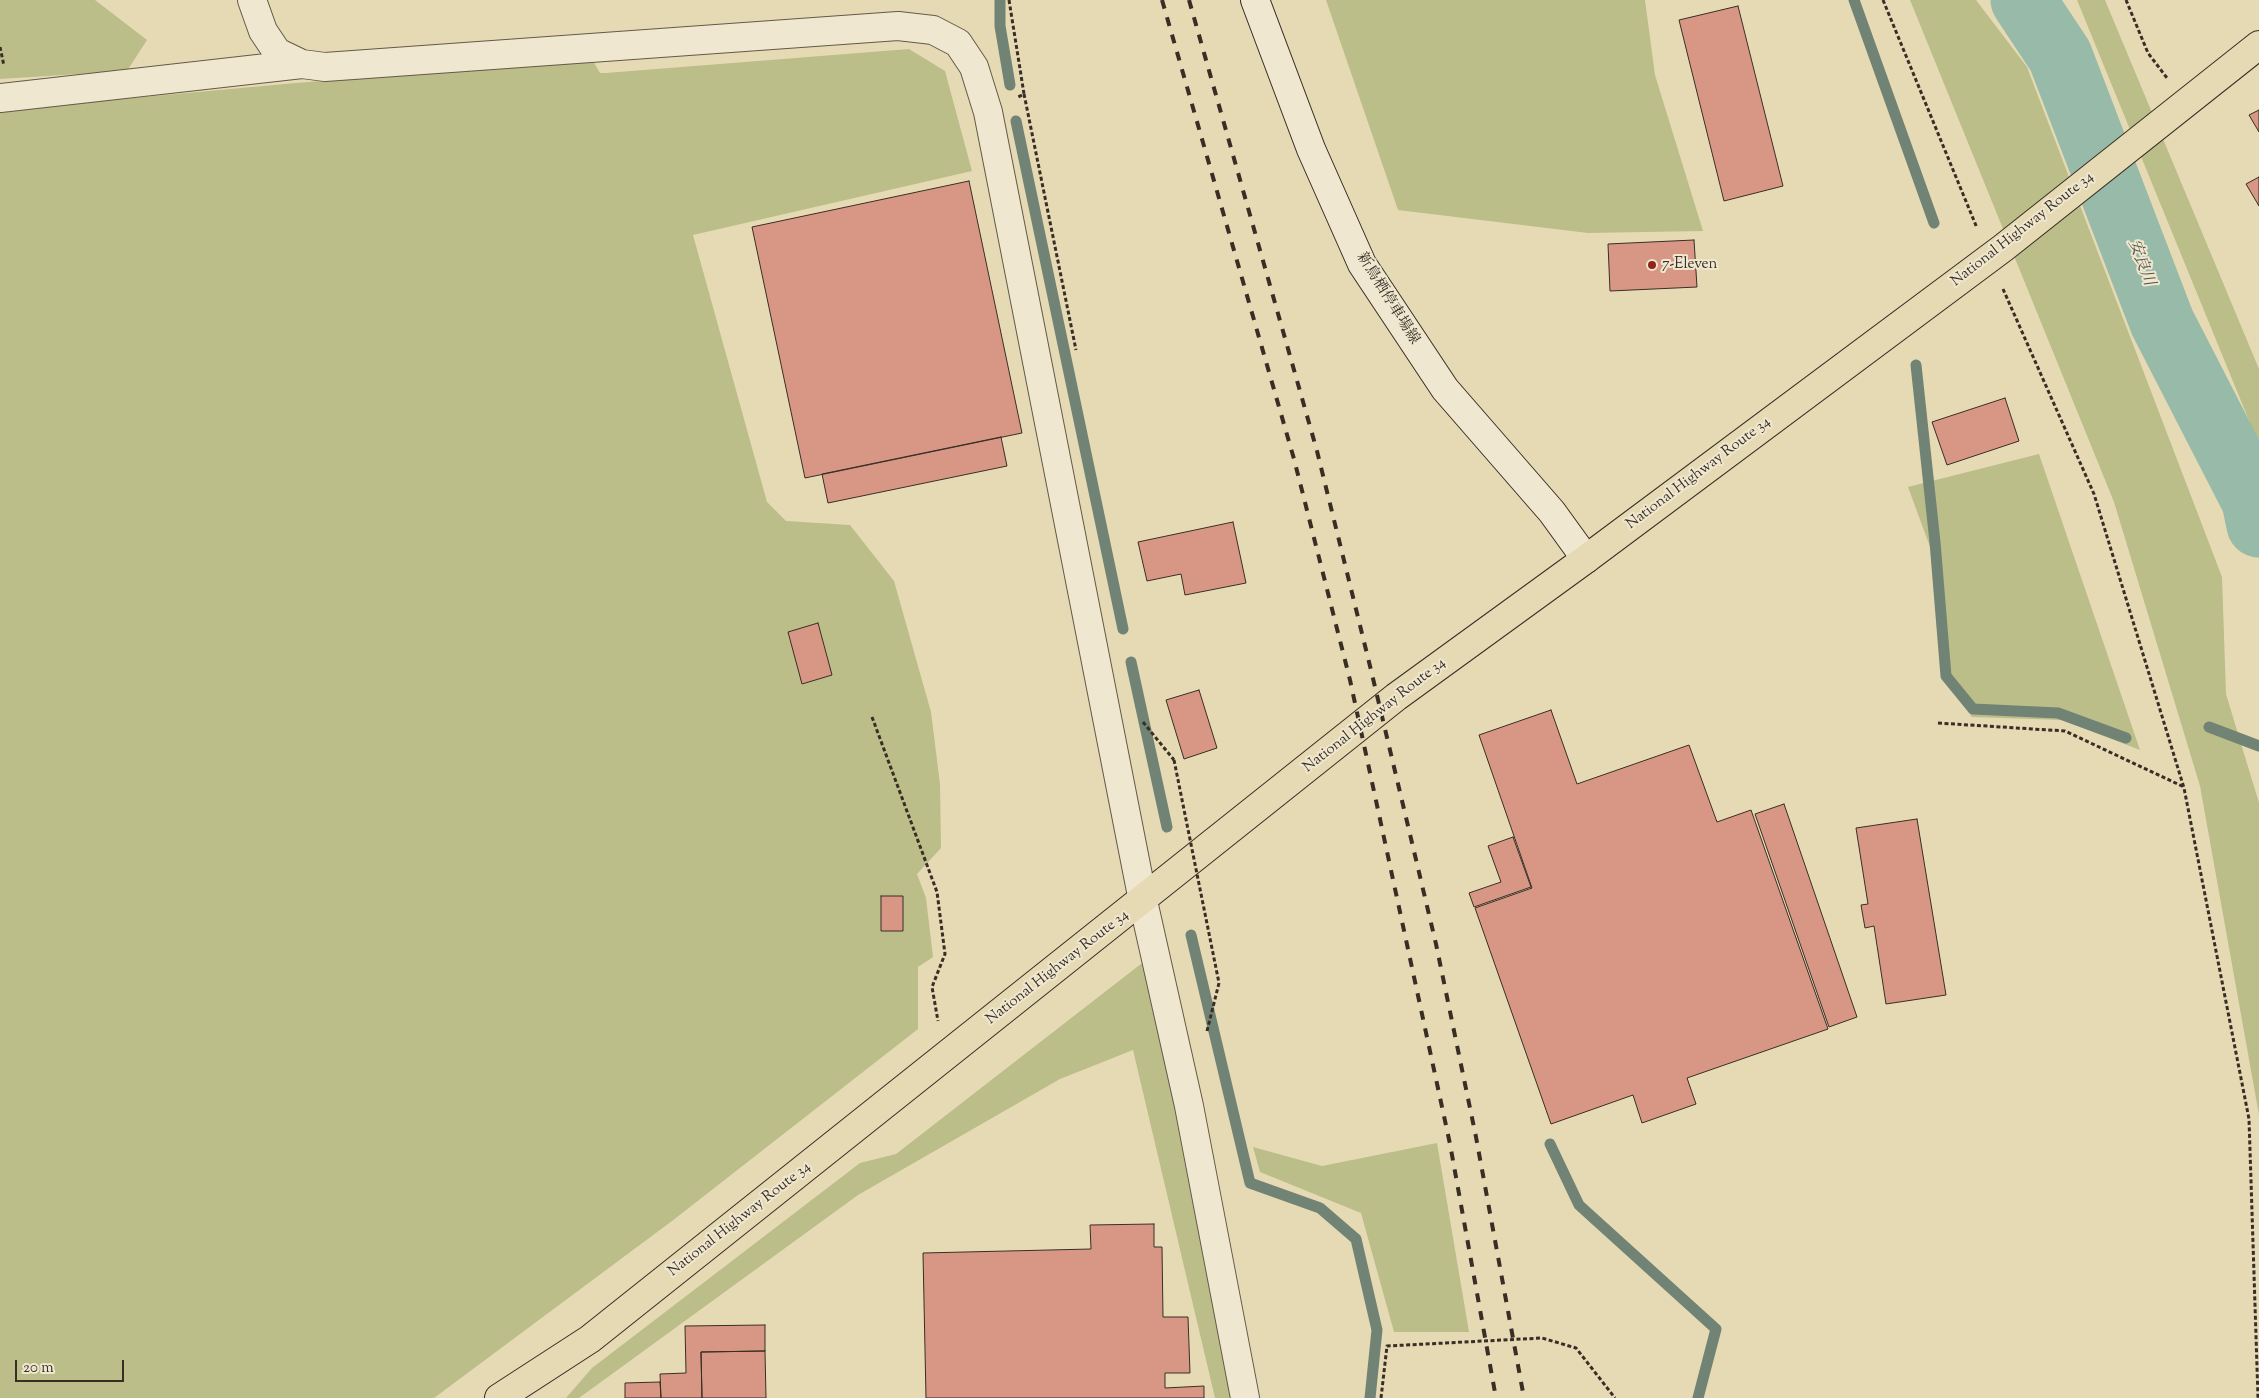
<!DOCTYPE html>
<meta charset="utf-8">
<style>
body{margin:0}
#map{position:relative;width:2259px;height:1398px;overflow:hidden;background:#e6dab5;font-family:"Sorts Mill Goudy",serif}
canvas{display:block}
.scale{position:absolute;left:15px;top:1360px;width:109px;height:22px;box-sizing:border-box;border:2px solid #382e25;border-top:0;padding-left:6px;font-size:15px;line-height:18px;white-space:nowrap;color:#382e25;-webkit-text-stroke:4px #efe7cf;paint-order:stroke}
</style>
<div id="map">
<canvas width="2259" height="1398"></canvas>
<div class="scale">20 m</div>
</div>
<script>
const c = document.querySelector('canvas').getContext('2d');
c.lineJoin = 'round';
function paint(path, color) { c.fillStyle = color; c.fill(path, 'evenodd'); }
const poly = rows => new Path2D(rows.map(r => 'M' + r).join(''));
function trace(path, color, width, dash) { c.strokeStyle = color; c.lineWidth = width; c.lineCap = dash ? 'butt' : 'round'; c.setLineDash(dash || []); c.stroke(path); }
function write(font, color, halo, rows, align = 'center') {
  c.font = font + ' "Sorts Mill Goudy","Noto Serif JP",serif'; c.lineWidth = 4; c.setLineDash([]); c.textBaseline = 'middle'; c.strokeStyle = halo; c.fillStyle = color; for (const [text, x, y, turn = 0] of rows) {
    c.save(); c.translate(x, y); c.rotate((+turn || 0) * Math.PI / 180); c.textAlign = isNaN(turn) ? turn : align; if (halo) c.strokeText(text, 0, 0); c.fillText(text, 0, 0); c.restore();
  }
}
paint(poly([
 [0,0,95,0,147,40,127,71,0,79],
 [1326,0,1645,0,1655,75,1703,231,1588,233,1398,210],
 [1910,0,1976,0,2027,67,2222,577,2226,694,2259,803,2259,1115,2200,786,2114,502],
 [2077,0,2105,0,2259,369,2259,445],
 [909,49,945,71,972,171,693,235,767,502,786,521,850,525,894,581,931,712,940,784,941,848,917,874,926,898,933,957,918,967,918,1029,672,1221,434,1398,0,1398,0,110,296,83,592,59,600,73,606,73],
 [2039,454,2140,750,2062,720,1972,717,1942,678,1933,555,1908,487],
 [1146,960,1234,1398,1215,1398,1133,1050,1060,1079,858,1195,579,1398,566,1398,592,1368,860,1163,896,1154],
 [1437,1143,1469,1332,1394,1332,1361,1213,1260,1172,1253,1147,1322,1166]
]), '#bbbe89');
trace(poly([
 [1000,0,1000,26,1010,85],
 [1854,0,1934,223],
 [1016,121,1123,629],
 [1916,365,1935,542,1946,676,1973,709,2058,713,2126,738],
 [1131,662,1167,827],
 [2209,727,2259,746],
 [1191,935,1250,1183,1320,1208,1356,1239,1377,1330,1370,1398],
 [1550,1144,1579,1205,1716,1329,1698,1398]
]), '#718374', 11);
trace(poly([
 [2023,0,2060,56,2162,322,2254,501,2259,525]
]), '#97bba8', 65);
const building = poly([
 [1738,6,1783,186,1724,201,1679,20,1738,6],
 [2259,110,2259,132,2249,115,2259,110],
 [2259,177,2259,206,2246,184,2259,177],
 [969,181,1022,433,805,478,752,227,969,181],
 [1694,240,1697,287,1610,291,1608,244,1694,240],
 [2005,398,2019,441,1947,465,1932,422,2005,398],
 [1001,437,1007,466,828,503,822,474,1001,437],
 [1233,522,1246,583,1185,595,1181,574,1147,581,1138,542,1233,522],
 [818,623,832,675,802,684,788,632,818,623],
 [1199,690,1217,748,1184,759,1166,700,1199,690],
 [1551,710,1577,784,1689,745,1717,822,1751,810,1828,1029,1687,1078,1696,1104,1642,1123,1633,1095,1551,1124,1475,908,1532,888,1479,735,1551,710],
 [1784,804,1857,1017,1829,1027,1755,814,1784,804],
 [1917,819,1946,995,1886,1004,1874,926,1865,928,1861,905,1868,904,1856,828,1917,819],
 [1513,837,1531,887,1474,907,1469,893,1501,882,1488,846,1513,837],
 [881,896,903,896,903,931,881,931,881,896],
 [1154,1224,1154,1247,1162,1247,1163,1317,1188,1317,1190,1373,1165,1373,1165,1388,1204,1386,1204,1398,926,1398,923,1253,1091,1249,1090,1225,1154,1224],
 [765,1325,765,1351,701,1352,702,1398,661,1398,660,1374,686,1373,685,1326,765,1325],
 [765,1351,766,1398,702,1398,701,1352,765,1351],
 [660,1382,661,1398,625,1398,625,1383,660,1382]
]);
paint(building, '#d89785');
trace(building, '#382e25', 1);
const street = poly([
 [252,0,263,31,277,52,302,64],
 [0,98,302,64,325,67,898,26,933,30,958,43,974,67,988,112,1143,901,1189,1106,1245,1398]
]);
const secondary = poly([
 [1255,0,1311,149,1362,264,1445,389,1552,512,1586,559]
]);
const highway = poly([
 [499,1398,590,1339,1396,697,1586,559,2003,248,2259,45]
]);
trace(street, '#645949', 30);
trace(secondary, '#382e25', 30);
trace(highway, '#382e25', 30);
trace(poly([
 [1009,0,1024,94,1018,97],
 [1883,0,1977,228],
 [2126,0,2148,53,2167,78],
 [0,47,4,66],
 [1024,94,1076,350],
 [2003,289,2094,494,2184,788,2249,1119,2258,1398],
 [872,717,937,892,945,954,932,987,938,1021],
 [1143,722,1174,760],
 [1938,723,2065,731,2184,787],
 [1207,1031,1219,983],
 [1381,1398,1387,1346,1542,1338,1576,1348,1615,1398]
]), '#382e25', 3, [4, 2.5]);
trace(street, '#efe7cf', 28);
trace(secondary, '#efe7cf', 28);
trace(highway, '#e6dab5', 28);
trace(poly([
 [1162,0,1294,459,1350,680,1450,1144,1496,1398],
 [1189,0,1317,451,1371,670,1436,944,1476,1137,1524,1398]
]), '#382e25', 4, [9, 9]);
trace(poly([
 [1174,760,1219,983]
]), '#382e25', 3, [4, 2.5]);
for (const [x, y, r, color] of [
 [1652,265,5,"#8f2418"]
]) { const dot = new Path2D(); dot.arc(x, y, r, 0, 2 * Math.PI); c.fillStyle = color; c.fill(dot); trace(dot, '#efe7cf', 2); }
write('15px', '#382e25', '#efe7cf', [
 ["National Highway Route 34",2023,230,-38],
 ["新鳥栖停車場線",1387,299,58],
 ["National Highway Route 34",1699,474,-37],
 ["National Highway Route 34",1375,716,-38],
 ["National Highway Route 34",1058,968,-38],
 ["National Highway Route 34",740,1220,-38]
]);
write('15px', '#382e25', '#efe7cf', [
 ["7-Eleven",1662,265]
], 'left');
write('italic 16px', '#505146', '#efe7cf', [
 ["安良川",2140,263,69]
]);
</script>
